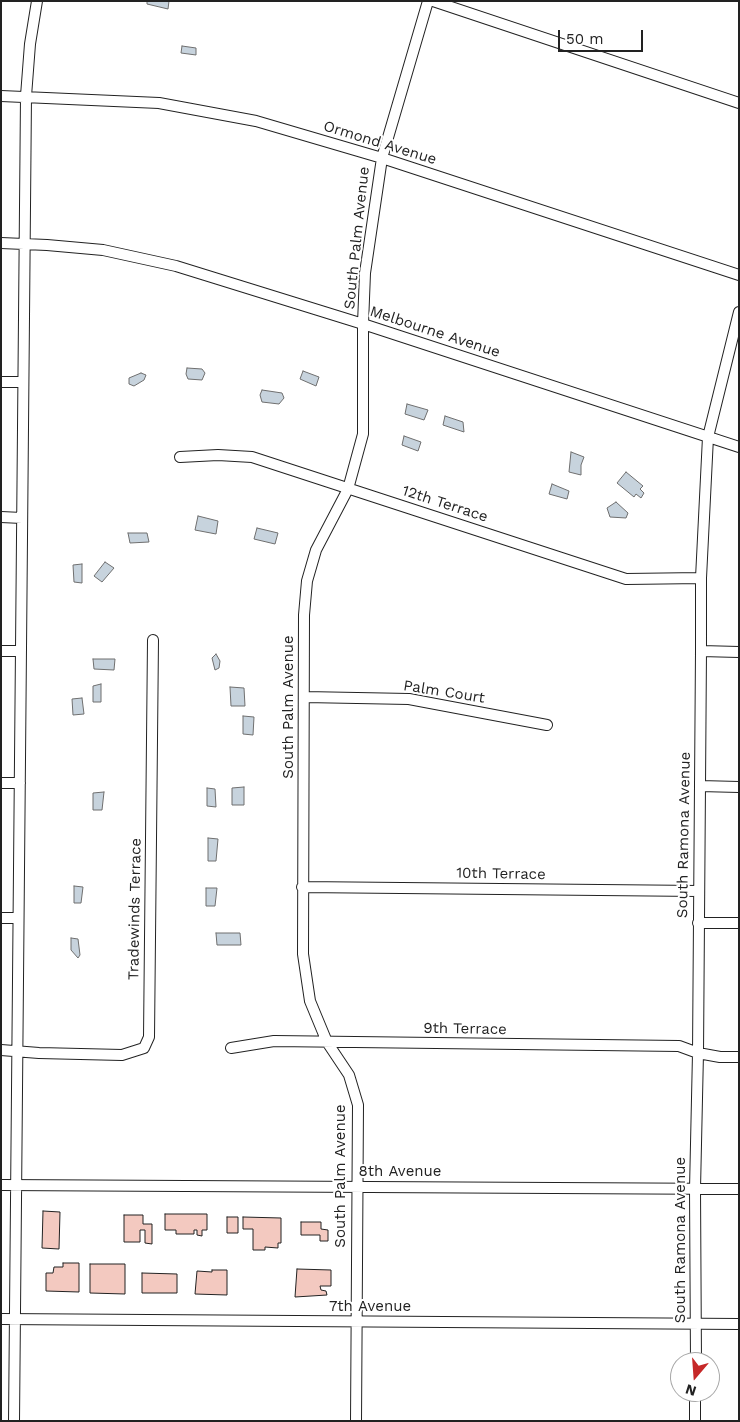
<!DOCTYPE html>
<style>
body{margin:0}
#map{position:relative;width:740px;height:1422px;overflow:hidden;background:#fff;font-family:"Work Sans",sans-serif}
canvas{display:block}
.frame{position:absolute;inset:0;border:2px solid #222;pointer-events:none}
.north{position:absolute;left:670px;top:1352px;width:50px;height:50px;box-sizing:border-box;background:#fff;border:1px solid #a7a7a7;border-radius:50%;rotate:198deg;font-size:14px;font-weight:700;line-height:20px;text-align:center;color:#222}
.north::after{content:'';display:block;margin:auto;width:18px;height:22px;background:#c62828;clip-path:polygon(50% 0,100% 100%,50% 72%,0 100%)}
.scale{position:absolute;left:558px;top:30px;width:85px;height:22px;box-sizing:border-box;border:2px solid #222;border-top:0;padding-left:6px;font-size:15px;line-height:18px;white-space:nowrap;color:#222;-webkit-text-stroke:4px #fff;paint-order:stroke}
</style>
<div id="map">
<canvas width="740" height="1422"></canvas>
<div class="frame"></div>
<div class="north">N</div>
<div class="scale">50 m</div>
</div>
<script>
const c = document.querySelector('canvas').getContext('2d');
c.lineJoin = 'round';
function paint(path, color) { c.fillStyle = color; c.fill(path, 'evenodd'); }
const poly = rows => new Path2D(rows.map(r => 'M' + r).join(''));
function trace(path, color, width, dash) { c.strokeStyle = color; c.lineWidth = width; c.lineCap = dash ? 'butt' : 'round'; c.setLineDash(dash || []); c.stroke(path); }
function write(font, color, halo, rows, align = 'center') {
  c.font = font + ' "Work Sans",sans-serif'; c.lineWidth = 4; c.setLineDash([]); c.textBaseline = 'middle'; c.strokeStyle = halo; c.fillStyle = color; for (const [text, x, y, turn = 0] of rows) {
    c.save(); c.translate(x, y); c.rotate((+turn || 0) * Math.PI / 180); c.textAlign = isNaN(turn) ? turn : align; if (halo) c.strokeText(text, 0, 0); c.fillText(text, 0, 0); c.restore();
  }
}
const water = poly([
 [147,1,169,1,168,9,147,4,147,1],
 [182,46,196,48,196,55,181,53,182,46],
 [187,368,202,369,205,373,202,380,188,379,186,374,187,368],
 [303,371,319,377,316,386,300,379,303,371],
 [141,373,146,375,144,380,134,386,129,384,129,378,141,373],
 [262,390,282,393,284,398,279,404,262,402,260,395,262,390],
 [407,404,428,410,424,420,405,414,407,404],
 [445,416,463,422,464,432,443,425,445,416],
 [404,436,421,442,418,451,402,445,404,436],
 [571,452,584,457,581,465,581,475,569,472,571,452],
 [626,472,643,486,640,489,644,493,641,498,636,494,634,497,617,483,626,472],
 [552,484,569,491,567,499,549,494,552,484],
 [616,502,628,513,626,518,610,517,607,508,616,502],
 [198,516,218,521,216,534,195,530,198,516],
 [257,528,278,533,275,544,254,539,257,528],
 [128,533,147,533,149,542,130,543,128,533],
 [105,562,114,568,102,582,94,576,105,562],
 [82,564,82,583,74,582,73,565,82,564],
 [216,654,220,661,219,668,215,670,212,658,216,654],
 [93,659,115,659,114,670,94,669,93,659],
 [101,684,101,702,93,702,93,686,101,684],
 [230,687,244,688,245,706,231,706,230,687],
 [82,698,84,714,73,715,72,699,82,698],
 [243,716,254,717,253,735,243,734,243,716],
 [244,787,244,805,232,805,232,788,244,787],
 [207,788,215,789,216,807,207,806,207,788],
 [104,792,102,810,93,810,93,793,104,792],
 [208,838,218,839,216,861,208,861,208,838],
 [74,886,83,887,81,903,74,903,74,886],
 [206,888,217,888,215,906,206,906,206,888],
 [216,933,240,933,241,945,217,945,216,933],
 [71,938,78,939,80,955,78,958,71,950,71,938]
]);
paint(water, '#c7d3dd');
trace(water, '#6f6f6f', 1);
const building = poly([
 [43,1211,60,1212,59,1249,42,1248,43,1211],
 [165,1214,207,1214,207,1230,202,1230,202,1236,197,1235,197,1230,194,1230,194,1234,176,1234,176,1230,165,1230,165,1214],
 [124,1215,143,1215,143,1224,152,1224,152,1244,145,1243,145,1230,140,1230,140,1242,124,1242,124,1215],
 [227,1217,238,1217,238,1233,227,1233,227,1217],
 [243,1217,281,1218,281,1243,278,1243,278,1248,265,1247,265,1250,253,1250,253,1229,243,1229,243,1217],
 [301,1222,321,1222,321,1229,328,1230,328,1241,320,1241,320,1235,301,1235,301,1222],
 [63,1263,79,1263,79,1292,46,1291,46,1273,53,1273,54,1267,63,1267,63,1263],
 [90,1264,125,1264,125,1294,90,1293,90,1264],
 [297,1269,331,1270,331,1286,320,1286,321,1290,326,1291,327,1295,295,1297,297,1269],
 [212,1270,227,1270,227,1295,195,1294,197,1271,212,1272,212,1270],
 [142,1273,177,1274,177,1293,142,1293,142,1273]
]);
paint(building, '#f3c9c0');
trace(building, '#222', 1);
const street = poly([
 [433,1,739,103],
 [1,96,159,103,256,121,382,158,739,275],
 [1,243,47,245,103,250,176,266,363,324,739,447],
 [1,382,23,382],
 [180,457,218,455,252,457,626,579,701,578],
 [1,517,22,518],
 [1,651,20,651],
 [701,651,739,652],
 [305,697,409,699,547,725],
 [1,783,20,783],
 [700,786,739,787],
 [302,887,699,891],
 [1,918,18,918],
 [698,923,739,923],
 [231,1048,274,1041,679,1046,698,1053,720,1057,739,1057],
 [1,1050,39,1053,122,1055,144,1048,149,1037,153,640],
 [1,1185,739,1189],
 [1,1319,739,1324],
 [696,1362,695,1189,698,1053,701,651,701,578,708,437,739,312],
 [14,1421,26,96,30,44,37,1],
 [356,1421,358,1105,349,1075,327,1042,310,1001,303,954,304,615,307,581,316,550,348,489,363,434,363,324,365,273,382,158,428,1],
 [695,1421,695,1392]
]);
trace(street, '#222', 12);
trace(street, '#fff', 10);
write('15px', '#222', '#fff', [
 ["Ormond Avenue",380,143,17],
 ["South Palm Avenue",357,238,-84],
 ["Melbourne Avenue",435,332,18],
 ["12th Terrace",445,504,18],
 ["Palm Court",444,692,9],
 ["South Palm Avenue",289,707,-90],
 ["South Ramona Avenue",684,835,-89],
 ["10th Terrace",501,874,1],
 ["Tradewinds Terrace",135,909,-89],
 ["9th Terrace",465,1029,1],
 ["8th Avenue",400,1172],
 ["South Palm Avenue",341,1176,-90],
 ["South Ramona Avenue",681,1240,-90],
 ["7th Avenue",370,1307]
]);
</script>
